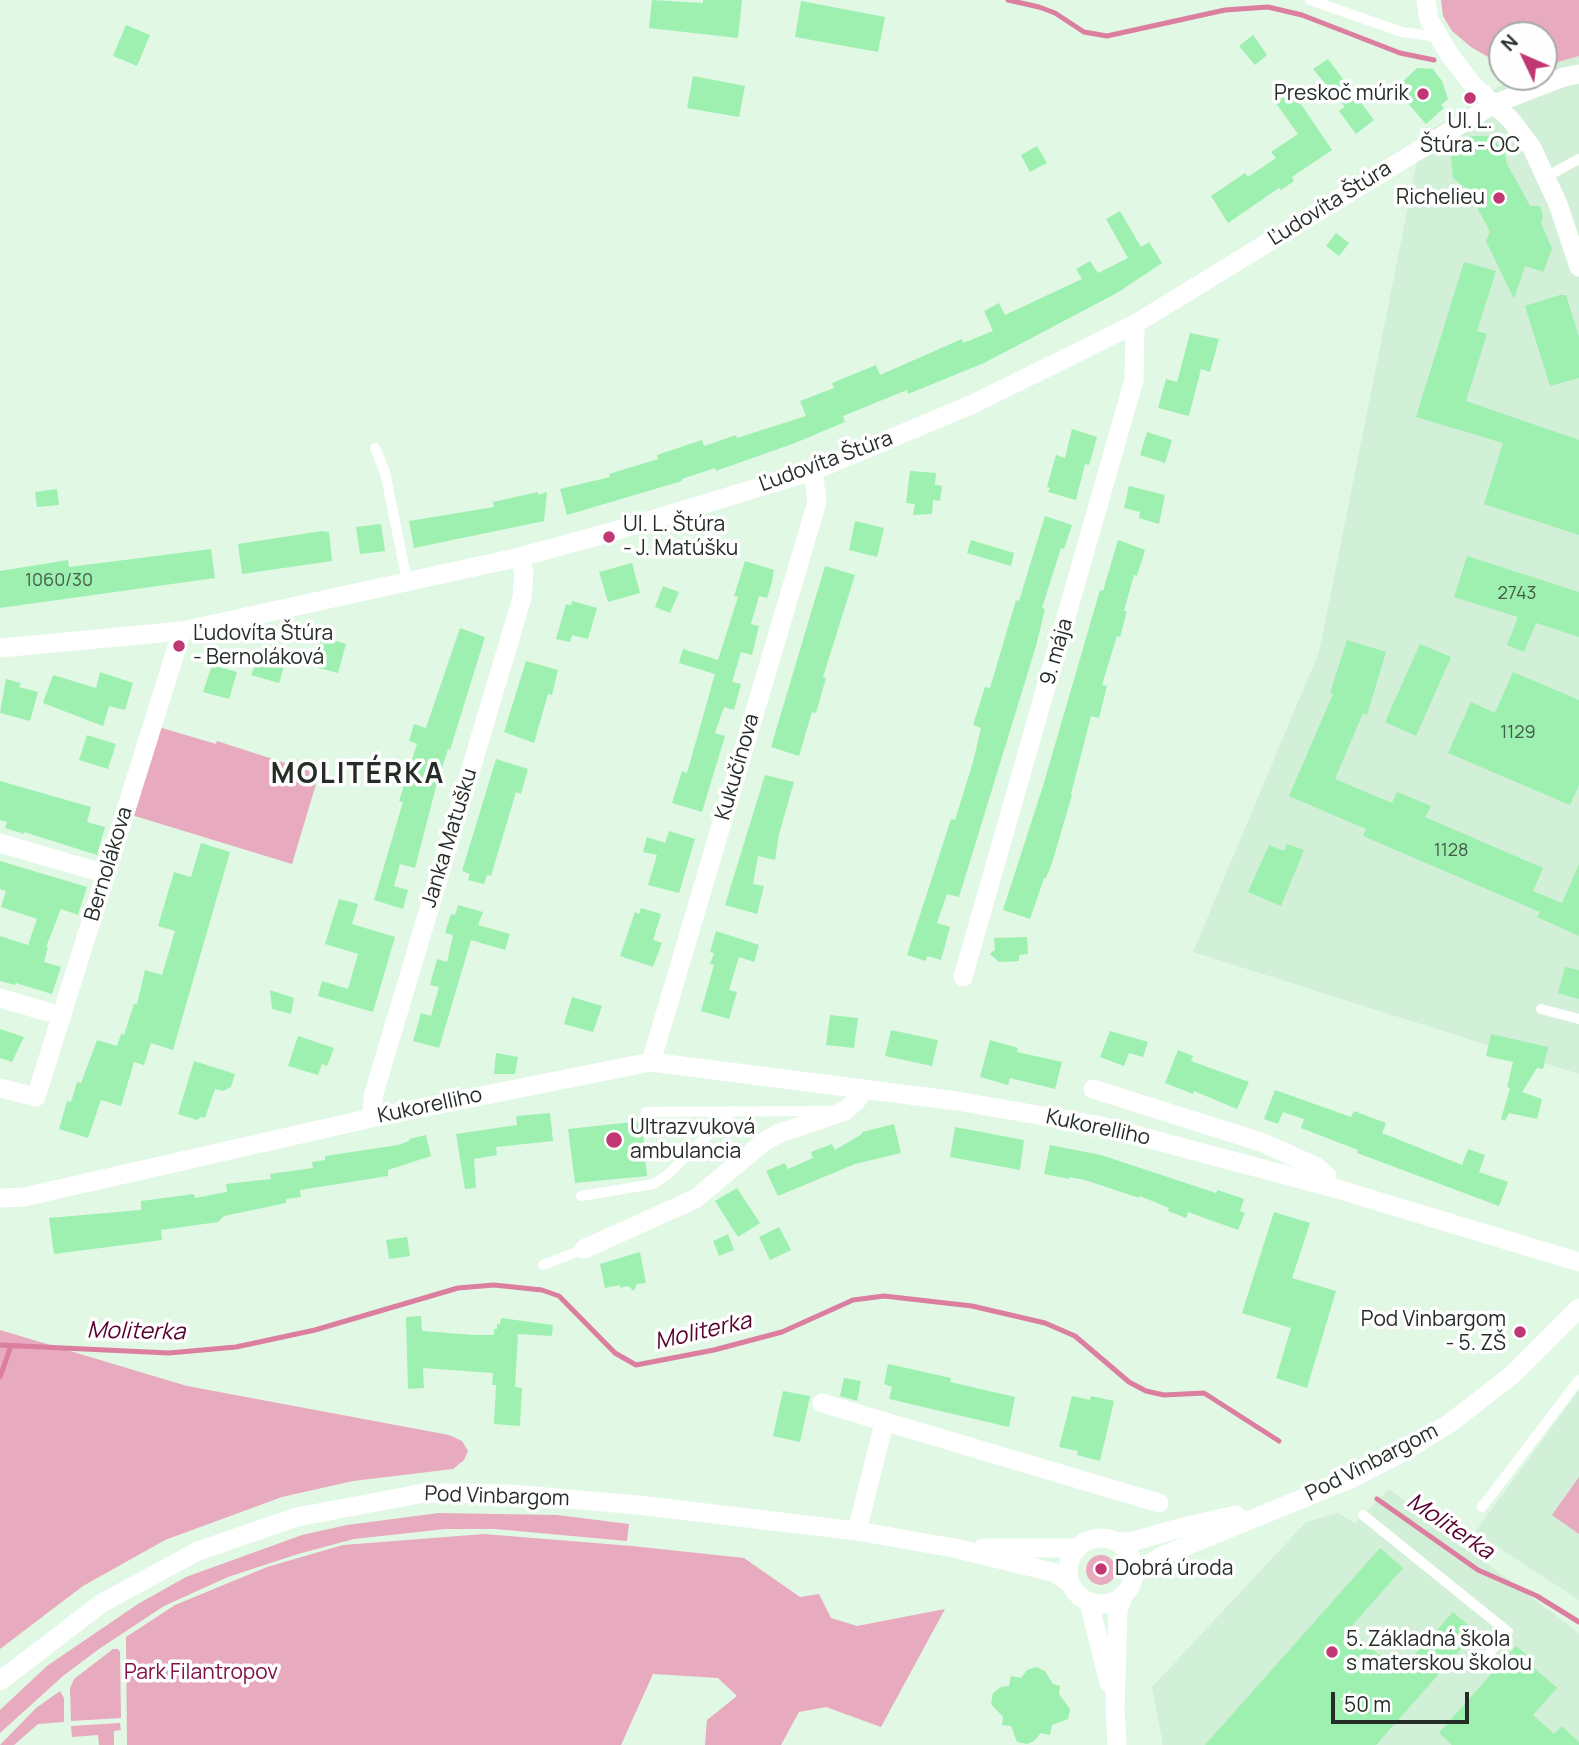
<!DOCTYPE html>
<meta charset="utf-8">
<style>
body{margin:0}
#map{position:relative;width:1579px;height:1745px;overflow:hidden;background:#e1f8e5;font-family:Manrope,sans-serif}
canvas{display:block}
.north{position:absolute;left:1488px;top:21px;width:70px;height:70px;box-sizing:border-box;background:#fefefe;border:2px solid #a7aaa8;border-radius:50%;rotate:314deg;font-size:19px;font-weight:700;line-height:28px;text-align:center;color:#252d26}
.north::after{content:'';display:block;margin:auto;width:24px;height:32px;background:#c03774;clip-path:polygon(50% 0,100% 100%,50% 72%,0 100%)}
.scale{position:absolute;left:1331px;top:1692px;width:138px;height:32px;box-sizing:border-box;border:4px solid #252d26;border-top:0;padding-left:9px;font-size:21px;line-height:24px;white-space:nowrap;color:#252d26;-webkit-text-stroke:5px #fefefe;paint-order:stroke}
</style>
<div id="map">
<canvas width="1579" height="1745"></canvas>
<div class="north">N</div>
<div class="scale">50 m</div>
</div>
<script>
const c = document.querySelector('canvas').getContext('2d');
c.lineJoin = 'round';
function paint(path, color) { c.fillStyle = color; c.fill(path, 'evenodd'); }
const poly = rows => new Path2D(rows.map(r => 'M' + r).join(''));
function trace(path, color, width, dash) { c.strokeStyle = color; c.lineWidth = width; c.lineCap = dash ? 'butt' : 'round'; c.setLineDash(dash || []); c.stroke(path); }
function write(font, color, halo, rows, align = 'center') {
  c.font = font + ' Manrope,sans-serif'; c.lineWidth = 7; c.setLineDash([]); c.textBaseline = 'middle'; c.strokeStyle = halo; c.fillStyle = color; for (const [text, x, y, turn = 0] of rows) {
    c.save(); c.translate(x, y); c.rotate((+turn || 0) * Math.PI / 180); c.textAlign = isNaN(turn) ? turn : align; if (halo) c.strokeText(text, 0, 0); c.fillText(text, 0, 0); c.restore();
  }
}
paint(poly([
 [1579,56,1579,1074,1193,952,1319,652,1422,136,1514,77,1544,77,1544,66],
 [1579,1390,1579,1600,1475,1532],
 [1389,1489,1579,1633,1579,1745,1163,1745,1152,1687,1306,1522,1338,1513,1355,1523]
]), '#d2efd7');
paint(poly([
 [1441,0,1579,0,1579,56,1544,66,1544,35,1502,35,1502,65,1471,47,1452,31,1443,16],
 [152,725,216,744,217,741,319,774,292,864,125,813],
 [0,1330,187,1386,449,1435,462,1441,468,1451,464,1460,453,1469,353,1481,282,1497,165,1540,83,1586,0,1649],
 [1579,1477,1579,1534,1552,1515],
 [439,1513,557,1515,629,1524,627,1541,495,1529,445,1529,354,1539,298,1554,228,1577,164,1606,99,1649,63,1676,0,1733,0,1710,47,1666,138,1604,186,1577,302,1535,347,1525],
 [484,1534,632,1546,744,1558,800,1597,819,1594,831,1618,857,1626,945,1609,881,1727,826,1707,799,1712,781,1745,705,1745,707,1720,737,1696,718,1678,653,1674,621,1745,127,1745,126,1637,175,1605,267,1567,343,1545],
 '1086 1570a15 15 0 1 1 30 0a15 15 0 1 1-30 0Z',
 [113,1649,118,1649,120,1652,121,1718,71,1721,70,1688,74,1679],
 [60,1691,64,1698,64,1722,38,1724,14,1745,0,1745,36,1708],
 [120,1723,121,1730,114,1731,114,1745,99,1745,98,1735,72,1737,71,1726]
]), '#e8aabe');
trace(poly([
 [1008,0,1039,7,1055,13,1084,32,1107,36,1225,10,1268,7,1302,15,1400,53,1434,60],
 [0,1345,169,1353,236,1347,315,1330,458,1288,494,1285,542,1290,559,1296,615,1353,636,1365,714,1350,782,1332,853,1300,884,1296,972,1306,1045,1323,1075,1336,1129,1382,1146,1391,1164,1395,1204,1393,1279,1441],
 [0,1377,11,1346],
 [1377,1499,1478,1570,1537,1596,1579,1622]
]), '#db7ea0', 5);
paint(poly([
 [652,0,703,3,703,0,742,0,738,38,649,28],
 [801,1,885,17,878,52,795,37],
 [126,25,150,35,137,66,113,56],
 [1253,35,1267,55,1255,65,1239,46],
 [1328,59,1374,120,1356,134,1339,111,1345,107,1313,69],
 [1417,68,1433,69,1442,81,1448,99,1441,105,1444,108,1426,124,1395,89],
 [693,76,745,86,739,117,687,108],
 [1292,91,1332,150,1292,177,1294,181,1281,190,1279,188,1228,223,1211,196,1245,173,1248,177,1276,158,1271,152,1298,134,1275,102],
 [1469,136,1490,136,1504,150,1507,164,1530,206,1540,206,1543,216,1541,223,1552,249,1543,272,1525,266,1514,299,1486,241,1490,232,1468,190,1453,178,1451,157,1462,141],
 [1037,146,1047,163,1030,172,1021,155],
 [1120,211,1141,247,1149,242,1162,263,1117,293,984,363,908,394,907,390,843,416,845,422,795,443,716,471,715,468,682,479,682,481,567,515,560,489,610,477,609,474,658,459,657,455,702,440,704,446,736,435,737,438,806,416,800,401,834,388,832,383,876,365,880,375,962,339,963,343,993,331,984,311,999,303,1005,315,1082,279,1076,269,1090,261,1098,273,1128,258,1106,219],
 [1336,233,1349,243,1339,256,1326,246],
 [1464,262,1496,271,1477,331,1487,334,1466,401,1579,440,1579,535,1484,504,1503,443,1416,417],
 [1560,295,1566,295,1579,337,1579,378,1550,386,1525,306],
 [1190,333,1219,339,1210,372,1201,369,1189,416,1158,408,1166,379,1177,382],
 [1072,429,1097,437,1089,465,1085,464,1076,500,1048,492,1050,488,1047,487,1056,455,1065,458],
 [1147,432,1172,440,1165,463,1140,455],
 [910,471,936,473,935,485,942,486,940,501,933,500,932,514,913,515,915,504,906,503],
 [1129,486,1165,495,1159,524,1139,518,1140,512,1124,508],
 [57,489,59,505,37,507,35,492],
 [538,492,538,495,547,492,544,521,414,548,409,521,494,507,493,502],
 [1045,516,1072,525,1064,549,1061,548,1042,608,1045,609,1036,646,959,897,947,894,937,923,950,927,941,960,927,956,926,961,907,955,951,819,955,820,973,762,981,728,973,725,985,687,990,688,1016,600,1019,601],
 [855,521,884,528,877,557,849,550],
 [381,524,385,551,360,554,356,527],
 [322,531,329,532,332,561,242,574,238,544],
 [971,540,1014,553,1011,566,967,553],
 [1118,540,1145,550,1137,576,1134,575,1124,611,1127,611,1120,637,1117,636,1102,685,1107,686,1099,718,1091,716,1071,794,1072,795,1052,863,1046,878,1044,878,1030,919,1003,910,1043,786,1100,590,1103,591],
 [211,549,215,578,0,608,0,571,68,560,69,567],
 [1467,556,1579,592,1579,637,1536,623,1524,652,1507,645,1518,617,1454,597],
 [745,561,774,570,772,582,767,598,759,596,751,624,759,626,752,655,741,652,732,682,741,684,734,710,724,707,715,733,725,736,702,812,672,803,682,771,687,773,715,674,679,663,683,649,718,660,738,597,734,596],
 [632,563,640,593,608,602,599,572],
 [825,566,855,575,823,677,826,678,816,713,812,712,799,756,771,747],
 [663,586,679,592,670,613,655,607],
 [572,601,597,608,588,639,572,635,570,642,556,639,566,604,571,605],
 [460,628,485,637,450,750,448,749,437,783,415,868,400,864,394,886,408,890,403,909,374,900,403,802,399,801,417,744,409,741,414,724,426,728],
 [319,636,346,644,338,673,311,666],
 [1347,640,1386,652,1367,715,1363,713,1335,779,1392,803,1397,792,1431,806,1425,817,1543,868,1533,891,1562,903,1579,864,1579,936,1537,917,1540,912,1363,836,1366,829,1289,796,1333,694,1330,693],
 [1420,644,1451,657,1416,736,1385,722],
 [262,648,287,656,279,683,251,675],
 [526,661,558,670,552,695,548,694,534,743,504,732],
 [212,665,237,672,229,699,203,692],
 [100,672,133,683,125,710,109,706,103,726,43,703,53,675,96,688],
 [1513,672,1579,700,1579,785,1570,805,1448,753,1471,702,1495,713],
 [6,679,21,683,19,687,38,692,30,721,0,713],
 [87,735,116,744,108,769,79,760],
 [496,759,528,769,521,794,516,792,491,876,487,875,484,884,468,880,470,874,462,871],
 [765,775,794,782,779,834,775,860,758,856,753,884,764,886,757,914,725,905],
 [0,781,91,807,87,822,105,827,97,855,24,832,24,834,5,828,7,822,0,820],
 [669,831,695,839,679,893,648,885,657,855,643,852,647,837,665,843],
 [201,843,230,852,173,1050,151,1043,144,1065,134,1062,121,1106,101,1100,88,1138,59,1129,67,1101,71,1102,77,1082,81,1083,97,1040,117,1046,121,1034,124,1035,134,1004,137,1004,145,970,162,975,175,931,158,926,174,872,191,877],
 [1287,844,1304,850,1281,906,1248,892,1269,845,1284,851],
 [0,861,87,887,78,915,61,909,46,947,48,947,44,962,61,967,52,994,16,983,15,985,0,981,0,936,28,945,37,919,1,907,6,891,0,889],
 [339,899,358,904,352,924,395,937,373,1012,318,996,322,981,348,989,358,954,325,944],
 [458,905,483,912,478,925,510,934,505,950,471,940,439,1048,413,1041,421,1013,431,1016,439,987,430,985,437,959,447,962,453,935,445,933,451,914,455,915],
 [641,908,661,914,653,940,662,943,653,967,620,956,635,912,639,914],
 [716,931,759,945,754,962,739,957,729,990,737,992,729,1019,701,1011,714,965,710,964,714,953,710,952],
 [1027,937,1028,954,1019,955,1019,961,999,962,990,954,995,949,994,938],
 [1565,967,1579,970,1579,999,1558,993],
 [270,990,294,998,291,1014,272,1009],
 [572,997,602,1006,593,1032,564,1024],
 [830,1015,858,1018,854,1048,826,1045],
 [0,1029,24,1037,12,1062,0,1058],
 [891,1030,938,1040,932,1066,885,1056],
 [1110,1031,1148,1042,1143,1057,1129,1053,1124,1066,1100,1057],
 [1491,1034,1548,1047,1543,1069,1537,1068,1522,1092,1542,1099,1537,1119,1509,1113,1505,1121,1501,1119,1510,1088,1507,1087,1513,1062,1486,1056],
 [298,1036,334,1048,327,1066,322,1064,318,1075,288,1066],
 [990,1040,1018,1048,1017,1052,1062,1062,1055,1089,1010,1078,1008,1085,980,1077],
 [1178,1050,1193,1056,1191,1061,1249,1082,1237,1109,1194,1091,1193,1094,1165,1083],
 [496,1053,518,1057,515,1074,494,1074],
 [194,1061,235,1074,231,1087,223,1091,215,1089,205,1118,201,1117,197,1120,178,1114],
 [1275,1090,1351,1117,1354,1111,1386,1123,1382,1133,1462,1165,1468,1149,1485,1155,1479,1172,1508,1182,1499,1206,1357,1153,1358,1150,1301,1128,1304,1119,1283,1112,1278,1124,1264,1119],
 [550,1113,553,1141,496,1147,497,1155,474,1159,476,1188,465,1189,456,1134,517,1125,516,1116],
 [642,1121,647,1176,575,1183,568,1129],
 [894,1124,901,1153,855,1164,778,1196,766,1171,785,1163,788,1169,813,1158,811,1152,832,1144,835,1150,862,1134,862,1132],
 [955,1127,1024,1140,1020,1170,950,1157],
 [426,1135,431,1156,388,1170,388,1176,300,1190,301,1197,286,1199,286,1203,224,1216,218,1222,161,1230,162,1240,54,1254,49,1218,141,1210,141,1201,194,1194,195,1198,227,1192,226,1184,271,1179,270,1174,313,1168,312,1162,325,1160,325,1156,398,1145,409,1141,409,1139],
 [1050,1145,1101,1155,1216,1193,1218,1190,1244,1199,1240,1211,1245,1213,1238,1230,1188,1212,1186,1218,1168,1211,1169,1208,1140,1196,1139,1198,1085,1180,1069,1177,1069,1179,1044,1174],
 [737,1188,760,1223,738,1237,715,1201],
 [1274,1212,1310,1223,1292,1278,1336,1291,1307,1388,1276,1378,1291,1328,1242,1313],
 [779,1227,791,1250,770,1260,759,1237],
 [728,1234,734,1250,719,1256,713,1241],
 [407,1237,410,1256,389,1259,386,1240],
 [640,1252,646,1283,637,1284,634,1291,628,1286,620,1288,620,1285,605,1288,600,1264],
 [421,1316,422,1331,473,1335,494,1335,494,1329,497,1329,497,1324,500,1324,501,1318,553,1325,552,1336,518,1334,515,1387,522,1388,520,1426,494,1424,496,1385,492,1385,493,1373,423,1368,424,1388,408,1389,406,1317],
 [888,1364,951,1378,950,1382,1015,1397,1009,1427,889,1399,892,1387,884,1384],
 [844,1378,861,1381,857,1401,840,1396],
 [783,1391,810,1396,800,1442,773,1436],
 [1072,1396,1090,1400,1091,1396,1114,1401,1100,1461,1077,1455,1078,1451,1059,1447],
 [1380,1548,1403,1568,1349,1629,1399,1672,1453,1612,1476,1632,1376,1745,1205,1745],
 [1516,1646,1528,1656,1525,1660,1557,1688,1533,1715,1554,1734,1562,1726,1579,1742,1579,1745,1452,1745,1439,1733],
 [1036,1667,1045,1671,1053,1684,1060,1686,1059,1694,1070,1709,1068,1719,1052,1725,1050,1735,1041,1733,1034,1741,1027,1744,1017,1742,1011,1726,1002,1725,1003,1717,991,1704,993,1693,1001,1687,1009,1686,1011,1676,1021,1678,1027,1670]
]), '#9df0b0');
trace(poly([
 [1310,0,1402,32,1438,37],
 [1546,177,1579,159],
 [375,448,385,472,407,581],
 [1541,1009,1579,1019],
 [646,1112,827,1111],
 [581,1196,653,1184,666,1176,733,1111],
 [543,1265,584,1249],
 [1482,1507,1579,1380],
 [1363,1515,1508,1632,1484,1659]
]), '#fff', 10);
trace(poly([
 [1426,0,1429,20,1449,54,1472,84,1511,120,1532,148,1558,204,1579,267],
 [0,648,182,631,520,557,608,533,813,471,973,404,1135,324,1494,104,1564,77,1579,74],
 [0,843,106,874],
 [963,977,1134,380,1135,324],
 [0,998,62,1016],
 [651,1062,817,502,813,471],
 [0,1088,36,1097,182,631],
 [1093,1089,1261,1142,1317,1167,1327,1176,1327,1186],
 [371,1118,374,1093,522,598,524,573,520,557],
 [0,1198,24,1197,371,1118,651,1062,957,1101,1101,1126,1327,1186,1579,1262],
 [584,1249,695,1199,765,1141,780,1133,845,1111,856,1101,865,1089],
 [822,1403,1159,1503],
 [857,1531,884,1423],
 '1068 1571a33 33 0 1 1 66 0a33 33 0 1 1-66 0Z',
 [1118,1542,1134,1541,1183,1527,1236,1515],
 [983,1548,1077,1548],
 [1134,1573,1164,1555,1348,1480,1405,1451,1450,1423,1512,1375,1579,1308],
 [1089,1602,1109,1683],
 [0,1681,102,1603,198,1551,297,1517,424,1493,510,1494,638,1505,857,1531,954,1548,1007,1561,1056,1573,1070,1583],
 [1117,1745,1115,1708,1118,1610,1123,1596]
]), '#fff', 19);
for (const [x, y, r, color] of [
 [1423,94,7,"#c03774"],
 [1470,98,7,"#c03774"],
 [1499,198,7,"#c03774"],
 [609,537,7,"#c03774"],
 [179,646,7,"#c03774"],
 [614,1140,9,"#c03774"],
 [1520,1332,7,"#c03774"],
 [1101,1569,7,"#c03774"],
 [1332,1652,7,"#c03774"]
]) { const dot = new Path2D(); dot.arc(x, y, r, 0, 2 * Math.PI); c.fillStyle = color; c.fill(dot); trace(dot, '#fefefe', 2.5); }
write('18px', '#435e48', null, [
 ["1060/30",59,581],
 ["2743",1517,594],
 ["1129",1518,733],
 ["1128",1451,851]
]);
write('21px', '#252d26', '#fefefe', [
 ["Preskoč múrik",1409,94,"right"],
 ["Ul. L.",1470,122,"center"],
 ["Štúra - OC",1470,146,"center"],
 ["Richelieu",1485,198,"right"],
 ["Ul. L. Štúra",623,525],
 ["- J. Matúšku",623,549],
 ["Ľudovíta Štúra",193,634],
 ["- Bernoláková",193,658],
 ["Ultrazvuková",630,1128],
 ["ambulancia",630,1152],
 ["Pod Vinbargom",1506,1320,"right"],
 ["- 5. ZŠ",1506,1344,"right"],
 ["Dobrá úroda",1115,1569],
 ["5. Základná škola",1346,1640],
 ["s materskou školou",1346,1664]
], 'left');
write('21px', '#252d26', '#fefefe', [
 ["Ľudovíta Štúra",1330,204,-32],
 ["Ľudovíta Štúra",826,462,-20],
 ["9. mája",1057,652,-74],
 ["Kukučínova",738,767,-74],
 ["Janka Matušku",450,838,-73],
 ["Bernolákova",109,864,-73],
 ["Kukorelliho",430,1106,-12],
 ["Kukorelliho",1098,1128,12],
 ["Pod Vinbargom",1372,1463,-27],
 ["Pod Vinbargom",497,1497,2]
]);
write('21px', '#801047', '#fefefe', [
 ["Park Filantropov",201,1673]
]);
write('italic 23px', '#57012e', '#fefefe', [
 ["Moliterka",136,1332,1],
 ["Moliterka",703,1332,-13],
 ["Moliterka",1450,1527,34]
]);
c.letterSpacing = '2px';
write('bold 28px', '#252d26', '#fefefe', [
 ["MOLITÉRKA",358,775]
]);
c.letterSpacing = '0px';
</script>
